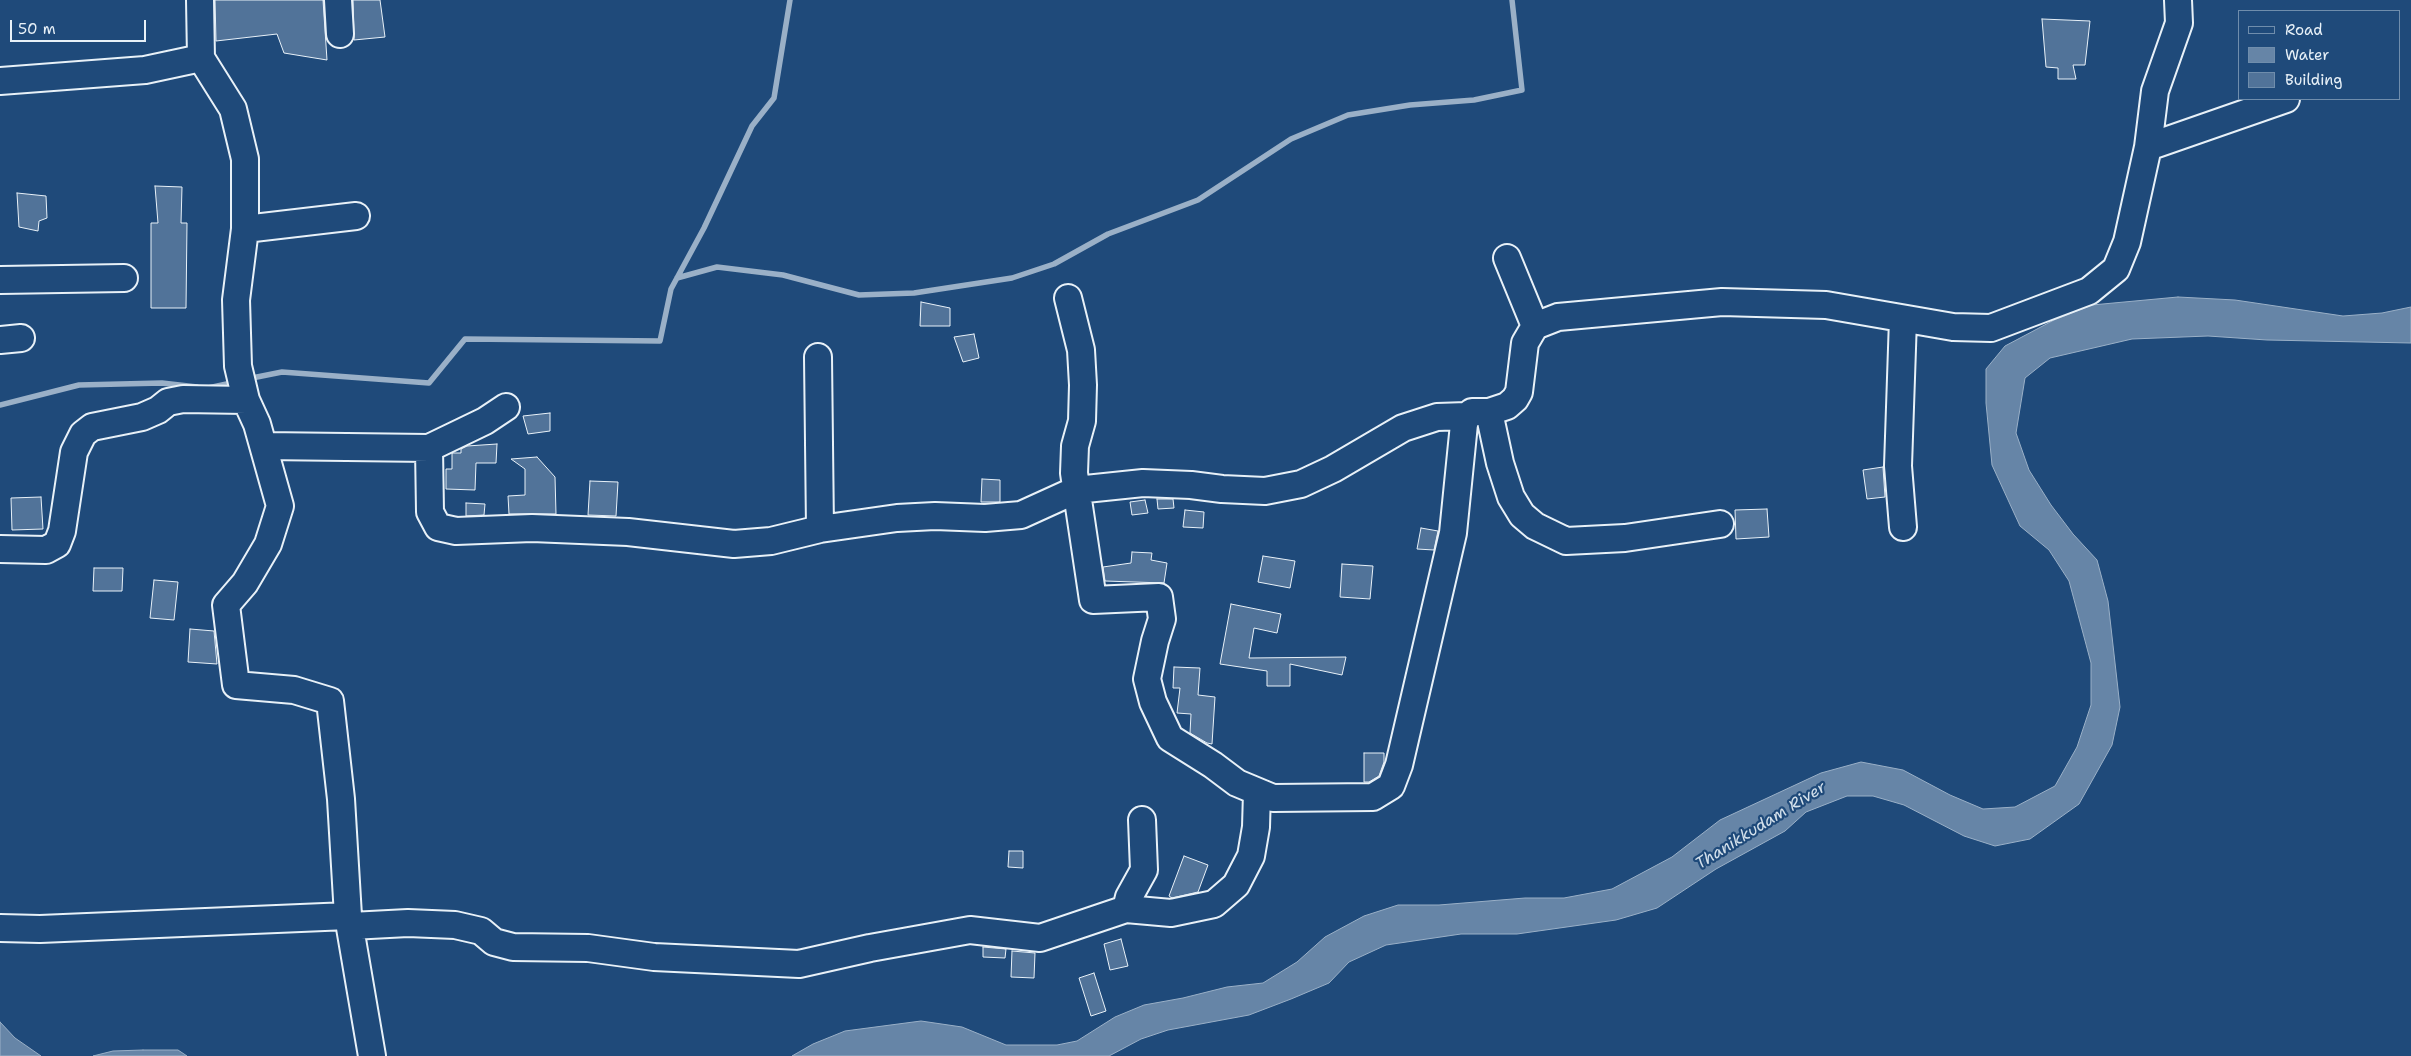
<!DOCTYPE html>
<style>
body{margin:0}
#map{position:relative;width:2411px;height:1056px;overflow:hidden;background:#1f4a7a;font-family:"Shantell Sans",sans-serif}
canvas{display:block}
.legend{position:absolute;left:2238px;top:10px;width:162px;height:90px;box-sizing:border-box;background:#1f4a7a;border:1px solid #6f8dac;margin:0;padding:6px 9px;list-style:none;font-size:15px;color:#e8f1f8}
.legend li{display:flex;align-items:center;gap:10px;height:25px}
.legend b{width:25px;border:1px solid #6f8dac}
.scale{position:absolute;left:10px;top:20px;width:136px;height:22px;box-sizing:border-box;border:2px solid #e8f1f8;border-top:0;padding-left:6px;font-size:15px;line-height:18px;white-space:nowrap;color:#e8f1f8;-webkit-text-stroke:4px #1f4a7a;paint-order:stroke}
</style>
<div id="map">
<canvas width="2411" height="1056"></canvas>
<ul class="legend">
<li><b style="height:6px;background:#1f4a7a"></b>Road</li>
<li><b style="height:14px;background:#6685a7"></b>Water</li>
<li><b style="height:14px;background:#517399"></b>Building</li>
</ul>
<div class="scale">50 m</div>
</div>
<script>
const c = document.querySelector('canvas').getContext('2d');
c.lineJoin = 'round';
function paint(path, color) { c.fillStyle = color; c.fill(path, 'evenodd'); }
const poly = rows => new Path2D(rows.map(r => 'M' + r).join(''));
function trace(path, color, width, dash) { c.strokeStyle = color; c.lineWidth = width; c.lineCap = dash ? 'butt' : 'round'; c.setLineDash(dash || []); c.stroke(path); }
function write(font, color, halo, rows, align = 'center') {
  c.font = font + ' "Shantell Sans",sans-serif'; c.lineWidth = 4.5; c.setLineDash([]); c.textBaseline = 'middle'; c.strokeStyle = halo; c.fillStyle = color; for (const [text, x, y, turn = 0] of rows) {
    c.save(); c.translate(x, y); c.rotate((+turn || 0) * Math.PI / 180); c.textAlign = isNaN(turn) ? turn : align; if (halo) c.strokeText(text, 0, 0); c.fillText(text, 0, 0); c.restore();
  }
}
const water = poly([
 [2178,297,2235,300,2343,316,2382,313,2411,307,2411,343,2267,340,2208,336,2132,339,2050,358,2025,378,2016,433,2029,470,2051,505,2073,534,2097,560,2108,601,2120,707,2112,745,2079,804,2030,839,1995,846,1964,836,1904,805,1873,796,1847,796,1806,812,1785,831,1716,869,1657,908,1616,920,1517,934,1461,934,1386,945,1349,962,1329,983,1291,999,1249,1015,1168,1030,1141,1039,1109,1056,792,1056,813,1044,845,1031,921,1021,962,1027,1006,1045,1057,1045,1077,1041,1115,1017,1144,1005,1183,998,1227,987,1263,983,1297,962,1325,937,1364,916,1398,905,1439,905,1525,898,1564,898,1612,889,1672,857,1720,820,1821,773,1861,762,1903,770,1950,795,1983,809,2015,807,2055,786,2077,747,2091,705,2091,663,2069,581,2049,550,2020,526,1992,465,1986,403,1986,369,2005,346,2054,320,2092,305,2178,297],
 [0,1022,15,1038,41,1056,0,1056,0,1022],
 [143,1050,178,1050,187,1056,93,1056,113,1051,143,1050]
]);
paint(water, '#6685a7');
trace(water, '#9ab0c7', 1);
trace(poly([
 [677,278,717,267,783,275,859,295,914,293,1012,278,1054,264,1108,234,1198,200,1291,139,1348,115,1410,105,1474,100,1522,90,1512,0],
 [247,379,282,372,429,383,465,339,660,341,671,289,704,228,752,126,774,98,790,0],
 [208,388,236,382],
 [0,405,79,385,162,383,197,387]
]), '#9ab0c7', 5.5);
const building = poly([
 [215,0,323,0,327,60,284,53,277,34,216,41,215,0],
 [353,0,380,0,385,37,354,40,353,0],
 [2042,19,2090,21,2085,65,2073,65,2076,79,2058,79,2058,68,2046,67,2042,19],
 [155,186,182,187,181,223,187,223,186,308,151,308,151,223,158,223,155,186],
 [17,193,46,196,47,218,39,221,38,231,19,227,17,193],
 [921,302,950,308,950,326,920,326,921,302],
 [974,334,979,358,963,362,954,337,974,334],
 [550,413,550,431,528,434,523,416,550,413],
 [497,444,496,463,476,463,475,490,446,489,446,469,452,469,452,453,461,453,461,449,467,446,497,444],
 [537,457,555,477,556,514,509,514,508,496,525,495,525,469,511,459,537,457],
 [1883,467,1885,497,1867,499,1863,470,1883,467],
 [982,479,1000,480,1000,502,981,502,982,479],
 [590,481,618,482,616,516,588,515,590,481],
 [41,497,43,529,12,530,11,498,41,497],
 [1157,499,1173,499,1174,508,1158,509,1157,499],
 [1145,500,1148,513,1132,515,1130,502,1145,500],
 [466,503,485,504,484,515,466,516,466,503],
 [1767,509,1769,537,1736,539,1735,510,1767,509],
 [1185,510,1204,512,1203,528,1183,527,1185,510],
 [1421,528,1438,531,1434,550,1417,549,1421,528],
 [1132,552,1152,553,1151,560,1167,563,1164,583,1105,581,1103,567,1131,563,1132,552],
 [1263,556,1295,561,1290,588,1258,582,1263,556],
 [1342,564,1373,566,1370,599,1340,597,1342,564],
 [94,568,123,568,122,591,93,591,94,568],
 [154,580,178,582,174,620,150,618,154,580],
 [1231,604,1281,614,1277,633,1254,628,1249,658,1346,657,1342,675,1290,664,1290,686,1267,686,1267,671,1220,664,1231,604],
 [190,629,214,631,217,664,188,662,190,629],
 [1174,667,1200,668,1198,695,1215,697,1212,744,1207,743,1190,733,1191,714,1177,713,1180,688,1173,688,1174,667],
 [1364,753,1384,753,1384,762,1379,776,1369,782,1364,782,1364,753],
 [1009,851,1023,851,1023,868,1008,867,1009,851],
 [1184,856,1208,865,1198,892,1172,898,1169,896,1184,856],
 [1121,939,1128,966,1110,970,1104,944,1121,939],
 [983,947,1006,949,1005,958,983,957,983,947],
 [1012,951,1035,953,1034,978,1011,977,1012,951],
 [1094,973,1106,1011,1091,1016,1079,978,1094,973]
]);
paint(building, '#517399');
trace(building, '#e8f1f8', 1);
const minor = poly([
 [200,0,201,58,233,109,245,159,245,229,236,300,238,366,246,400,257,424,280,506,268,544,245,583,226,605,236,685,294,690,330,701,341,799,348,916,372,1056],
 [338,0,340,34],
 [0,81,145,70,201,58],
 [2148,147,2286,99],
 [245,229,356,216],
 [1507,258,1535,326],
 [0,280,124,278],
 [1068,298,1081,350,1083,385,1082,421,1075,446,1074,473,1093,600,1159,597,1162,619,1155,641,1147,679,1153,702,1170,738,1213,765,1237,783,1273,798,1373,797,1391,786,1399,765,1453,533,1464,424,1467,416,1472,412,1489,412,1507,406,1515,399,1519,392,1525,343,1535,326,1558,317,1722,302,1826,305,1953,327,1991,328,2089,291,2116,269,2127,242,2148,147,2155,91,2179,23,2178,0],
 [1903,319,1898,466,1903,527],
 [0,340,21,338],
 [818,357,820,529],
 [1489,412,1500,463,1511,497,1522,515,1535,526,1566,541,1625,538,1720,524],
 [264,446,429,448,430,512,438,527,456,531,532,528,628,532,734,544,771,541,820,529,897,518,935,516,985,518,1021,515,1076,490,1143,483,1191,485,1222,489,1265,491,1301,484,1333,469,1403,428,1437,417,1467,416],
 [429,448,485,421,506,407],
 [0,549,46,550,57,544,62,531,74,452,83,434,92,427,142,417,158,410,168,402,183,399,246,400],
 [1126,909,1171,913,1214,904,1236,885,1251,856,1256,827,1257,792],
 [351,926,408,923,455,925,481,931,494,942,513,947,588,948,654,957,799,964,870,948,970,930,1040,938,1126,909,1129,897,1144,870,1142,820],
 [0,928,40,929,348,916]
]);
trace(minor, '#e8f1f8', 30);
trace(minor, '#1f4a7a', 26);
write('italic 16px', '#d4e1ec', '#1f4a7a', [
 ["Thanikkudam River",1761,826,-32]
]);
</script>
